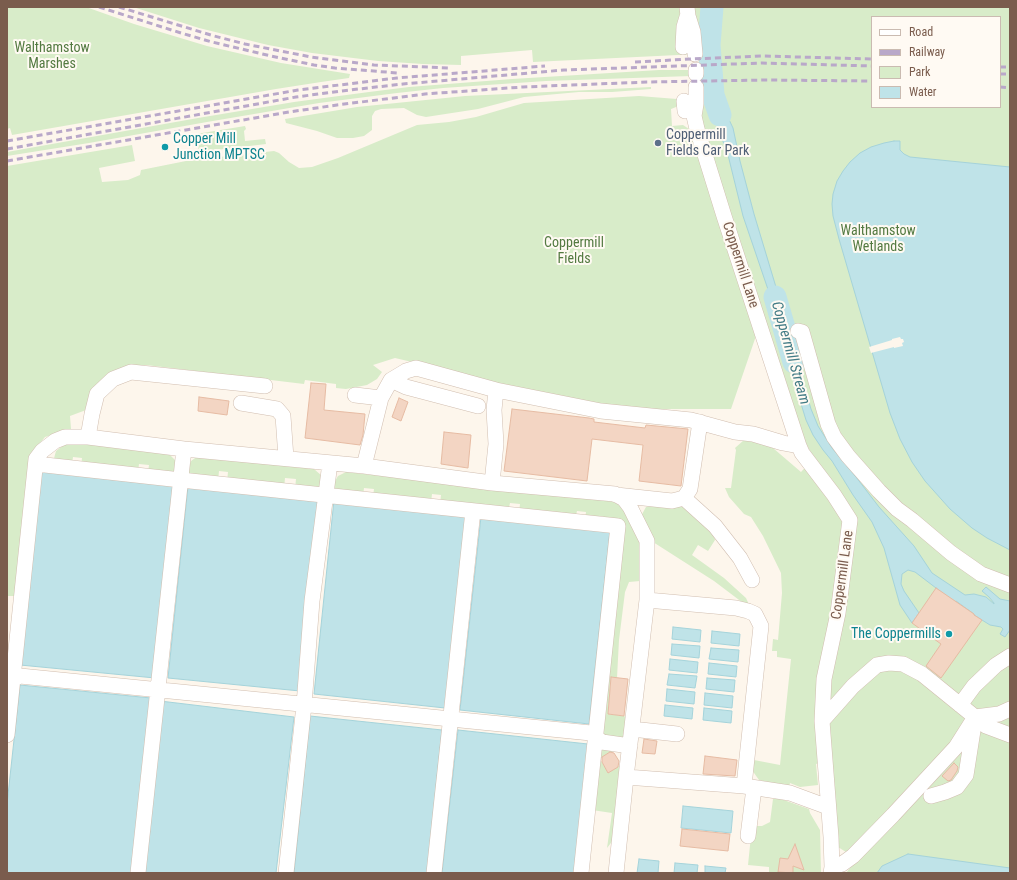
<!DOCTYPE html>
<style>
body{margin:0}
#map{position:relative;width:1017px;height:880px;overflow:hidden;background:#fdf6ec;font-family:"Roboto Condensed",sans-serif}
canvas{display:block}
.frame{position:absolute;inset:0;border:8px solid #7a5c4d;pointer-events:none}
.legend{position:absolute;left:871px;top:16px;width:130px;height:92px;box-sizing:border-box;background:#fffaf3;border:1px solid #cabbb1;margin:0;padding:5px 7px;list-style:none;font-size:12px;color:#7a5c4d}
.legend li{display:flex;align-items:center;gap:8px;height:20px}
.legend b{width:20px;border:1px solid #cabbb1}
</style>
<div id="map">
<canvas width="1017" height="880"></canvas>
<div class="frame"></div>
<ul class="legend">
<li><b style="height:5px;background:#fff"></b>Road</li>
<li><b style="height:5px;background:#b9a8c9"></b>Railway</li>
<li><b style="height:11px;background:#d8ecc9"></b>Park</li>
<li><b style="height:11px;background:#bfe3e8"></b>Water</li>
</ul>
</div>
<script>
const c = document.querySelector('canvas').getContext('2d');
c.lineJoin = 'round';
function paint(path, color) { c.fillStyle = color; c.fill(path, 'evenodd'); }
const poly = rows => new Path2D(rows.map(r => 'M' + r).join(''));
function trace(path, color, width, dash) { c.strokeStyle = color; c.lineWidth = width; c.lineCap = dash ? 'butt' : 'round'; c.setLineDash(dash || []); c.stroke(path); }
function write(font, color, halo, rows, align = 'center') {
  c.font = font + ' "Roboto Condensed",sans-serif'; c.lineWidth = 4; c.setLineDash([]); c.textBaseline = 'middle'; c.strokeStyle = halo; c.fillStyle = color; for (const [text, x, y, turn = 0] of rows) {
    c.save(); c.translate(x, y); c.rotate((+turn || 0) * Math.PI / 180); c.textAlign = isNaN(turn) ? turn : align; if (halo) c.strokeText(text, 0, 0); c.fillText(text, 0, 0); c.restore();
  }
}
paint(poly([
 [7,7,86,7,134,24,207,46,281,63,350,74,349,78,321,82,276,89,12,135,10,128,7,129],
 [133,7,1010,7,1010,873,846,873,857,859,838,847,831,760,816,764,818,785,800,787,790,783,789,787,759,780,752,770,754,760,780,765,791,659,777,657,777,651,772,651,773,639,778,640,782,593,781,573,763,536,751,517,744,514,729,497,725,488,731,488,736,450,735,448,744,440,763,443,773,448,801,472,814,458,798,429,712,156,701,116,700,104,699,54,533,62,532,50,461,56,461,65,423,64,378,61,312,53,268,45,199,28],
 [872,17,1000,17,1000,107,872,107],
 [659,70,691,70,691,76,546,81,443,88,397,93,319,103,207,122,89,143,7,156,7,152,198,118,294,102,369,92,409,87,512,79],
 [651,87,651,89,612,92,579,92,524,97,478,109,426,117,417,115,404,108,381,109,375,111,372,116,372,130,364,136,353,138,337,138,317,131,286,123,285,119,357,107,465,96],
 [639,96,677,99,680,101,679,104,676,107,671,109,672,126,683,125,689,129,757,333,731,409,647,409,601,407,497,384,446,370,395,358,373,365,382,372,377,379,367,385,346,389,336,388,336,384,305,380,304,384,146,365,124,369,86,410,70,416,71,429,45,437,29,456,17,596,7,596,7,166,132,145,135,161,99,168,102,182,128,180,140,175,141,170,191,160,274,151,279,153,289,162,299,168,312,167,338,158,417,125,449,122,476,117,524,103],
 [245,126,246,129,244,131,245,141,265,139,266,144,199,152,196,134],
 [76,443,166,453,170,455,175,460,177,467,176,476,148,473,149,465,139,464,138,472,81,466,82,458,73,457,72,465,53,462,56,451,65,444],
 [198,456,314,469,322,476,320,487,313,491,295,489,296,479,285,478,284,488,227,482,228,472,219,471,218,481,188,478,188,469,191,461],
 [346,472,617,502,624,508,645,554,640,581,629,582,625,592,619,640,617,678,611,677,608,714,624,716,628,718,626,734,622,739,601,734,616,520,600,516,594,521,585,520,586,512,577,511,575,519,519,513,520,504,510,503,508,512,440,504,441,495,432,494,431,503,373,497,374,489,364,488,363,496,335,490,335,481,338,476],
 [654,505,676,507,684,507,713,531,715,540,708,551,698,545,692,555,724,578,746,598,751,609,714,581,653,542,641,516,646,507],
 [600,747,613,751,600,759,608,772,621,765,614,839,607,848,612,813,592,810],
 [773,799,781,799,809,809,810,813,820,830,821,873,769,873,769,867,748,865,752,826,762,826,770,822]
]), '#d8ecc9');
const water = poly([
 [707,85,720,85,722,87,721,98,723,107,733,128,740,161,754,214,788,327,778,326,775,310,743,216,728,155,721,136,719,131,719,126,716,116,713,110,713,103,707,85],
 [894,141,900,141,900,150,904,154,910,157,1010,167,1010,550,987,538,972,528,950,509,925,481,912,462,900,439,890,413,839,239,833,216,832,204,833,194,837,181,843,171,850,162,860,153,871,147,884,143,894,141],
 [779,332,790,333,794,352,811,409,818,426,832,448,856,477,879,507,914,546,932,573,965,595,974,594,986,597,994,604,994,603,989,597,982,591,986,587,1000,599,1010,601,1010,630,1005,637,1000,634,1003,629,1001,627,990,625,974,615,974,614,956,601,955,602,936,588,915,572,908,570,902,574,901,584,904,591,919,613,912,623,900,605,884,548,872,522,853,495,832,461,823,450,813,435,806,420,779,332],
 [40,469,174,482,155,678,20,665,40,469],
 [188,486,320,499,300,691,168,678,188,486],
 [334,500,466,514,445,708,314,694,334,500],
 [481,517,610,531,589,724,460,710,481,517],
 [673,627,701,630,700,642,672,639,673,627],
 [712,631,740,634,739,646,711,643,712,631],
 [672,644,700,646,699,658,671,655,672,644],
 [711,648,739,650,738,662,709,659,711,648],
 [670,659,698,662,697,673,669,670,670,659],
 [709,663,737,666,736,677,708,674,709,663],
 [669,674,697,676,695,688,667,685,669,674],
 [707,678,735,680,734,692,706,689,707,678],
 [20,685,151,698,131,873,7,873,7,804,20,685],
 [667,689,695,692,694,704,666,701,667,689],
 [705,693,733,696,732,708,704,705,705,693],
 [160,701,294,717,276,873,142,873,160,701],
 [665,705,693,708,692,719,664,716,665,705],
 [704,708,732,711,731,723,703,720,704,708],
 [310,716,442,730,427,873,294,873,310,716],
 [458,730,588,744,574,873,442,873,458,730],
 [683,806,733,811,731,833,681,828,683,806],
 [908,854,1010,868,1010,873,877,873,882,866,908,854],
 [639,859,659,861,658,873,637,873,639,859],
 [675,863,698,865,697,873,674,873,675,863],
 [705,866,726,868,725,873,705,873,705,866]
]);
paint(water, '#bfe3e8');
trace(water, '#a5d3da', 1);
paint(poly([
 [900,337,901,339,903,339,904,342,902,343,903,346,894,348,894,347,871,353,869,347,892,340,892,339]
]), '#fdf6ec');
trace(poly([
 [712,7,709,45,713,95,720,115],
 [775,297,794,362]
]), '#bfe3e8', 23);
const building = poly([
 [311,383,326,384,324,410,365,414,363,435,360,445,305,438,311,383],
 [199,397,229,401,227,415,198,411,199,397],
 [399,398,408,402,401,421,392,417,399,398],
 [512,409,589,418,594,419,594,422,645,428,646,425,688,429,681,486,639,481,643,445,592,439,587,481,504,471,512,409],
 [444,432,471,435,468,468,441,464,444,432],
 [936,588,974,614,974,615,982,620,941,678,926,666,941,644,912,623,936,588],
 [611,677,628,679,624,716,608,714,611,677],
 [644,739,657,741,655,754,642,753,644,739],
 [610,752,614,753,619,761,618,767,608,773,602,762,602,757,610,752],
 [705,756,737,760,735,776,703,774,705,756],
 [954,763,958,767,957,771,951,780,948,781,942,776,954,763],
 [682,829,730,834,728,851,680,846,682,829],
 [795,844,804,870,793,866,793,873,778,872,780,858,788,859,795,844]
]);
paint(building, '#f3d5c3');
trace(building, '#e6bba3', 1);
const minor = poly([
 [687,7,688,16,693,32,695,54],
 [683,47,684,27,687,17],
 [696,70,696,74],
 [696,87,696,104,694,116,697,129,724,216,799,446,802,453,834,495,850,520,838,613,824,679,822,721,831,837,832,867,831,873],
 [684,101,685,111],
 [798,331,802,332,828,424,834,437,848,456,879,491,897,509,912,520,951,553,981,574,1010,585],
 [391,380,406,387,478,406],
 [355,395,381,398],
 [241,403,277,409,283,416,286,458],
 [88,437,92,414,97,394,113,379,131,372,265,386],
 [36,464,181,480,618,526,581,873],
 [364,466,381,398,391,380,406,371,416,368,496,390,601,411,691,420,735,432,753,434,783,443,799,446],
 [492,483,496,444,494,410,496,390],
 [616,495,672,501,684,498,690,489,700,422],
 [684,498,715,526,740,558,752,580],
 [647,600,736,608,748,611,755,614,761,626,744,786,790,793,828,807],
 [13,679,20,676,591,733,602,742,630,746],
 [960,705,974,686,996,665,1010,656],
 [975,717,986,726,1010,735],
 [822,721,853,686,877,665,889,663,903,664,922,674,975,717,999,714,1010,709],
 [632,729,677,734],
 [7,735,36,459,42,451,55,441,65,437,88,437,184,449,364,466,492,483,615,494,624,499,630,507,647,541,647,600,626,777],
 [931,796,945,792,957,787,966,775,974,724],
 [748,836,754,788],
 [832,867,842,864,853,856,893,815,956,747,975,717],
 [138,873,184,449],
 [286,873,304,705,312,601,330,463],
 [434,873,473,511],
 [616,873,626,777,744,786]
]);
trace(minor, '#d1beb0', 16);
trace(minor, '#fff', 15);
trace(poly([
 [99,7,181,33,212,42,271,56,314,65,335,68,398,73],
 [119,7,214,36,245,44,311,57,374,65,451,68],
 [635,62,691,59,763,56,872,59],
 [1000,67,1010,67],
 [1000,74,1010,74],
 [1000,87,1010,88],
 [7,141,298,90,397,78,545,66],
 [7,149,296,97,341,91,403,84,564,70,762,63,872,66],
 [7,161,289,112,337,105,425,94,523,87,647,82,765,80,872,81]
]), '#b9a8c9', 3, [6, 4]);
for (const [x, y, r, color] of [
 [658,143,4,"#5c6f8a"],
 [165,147,4,"#0f9aa8"],
 [949,634,4,"#0f9aa8"]
]) { const dot = new Path2D(); dot.arc(x, y, r, 0, 2 * Math.PI); c.fillStyle = color; c.fill(dot); trace(dot, '#fffaf3', 1.5); }
write('14px', '#537a41', '#fffaf3', [
 ["Walthamstow",52,48],
 ["Marshes",52,64],
 ["Walthamstow",878,231],
 ["Wetlands",878,247],
 ["Coppermill",574,243],
 ["Fields",574,259]
]);
write('14px', '#4e5e75', '#fffaf3', [
 ["Coppermill",666,135],
 ["Fields Car Park",666,151]
], 'left');
write('14px', '#0d838f', '#fffaf3', [
 ["Copper Mill",173,139],
 ["Junction MPTSC",173,155],
 ["The Coppermills",941,634,"right"]
], 'left');
write('14px', '#7a5c4d', '#fffaf3', [
 ["Coppermill Lane",740,265,72],
 ["Coppermill Lane",843,575,-82]
]);
write('italic 15px', '#437c86', '#fffaf3', [
 ["Coppermill Stream",790,353,74]
]);
</script>
